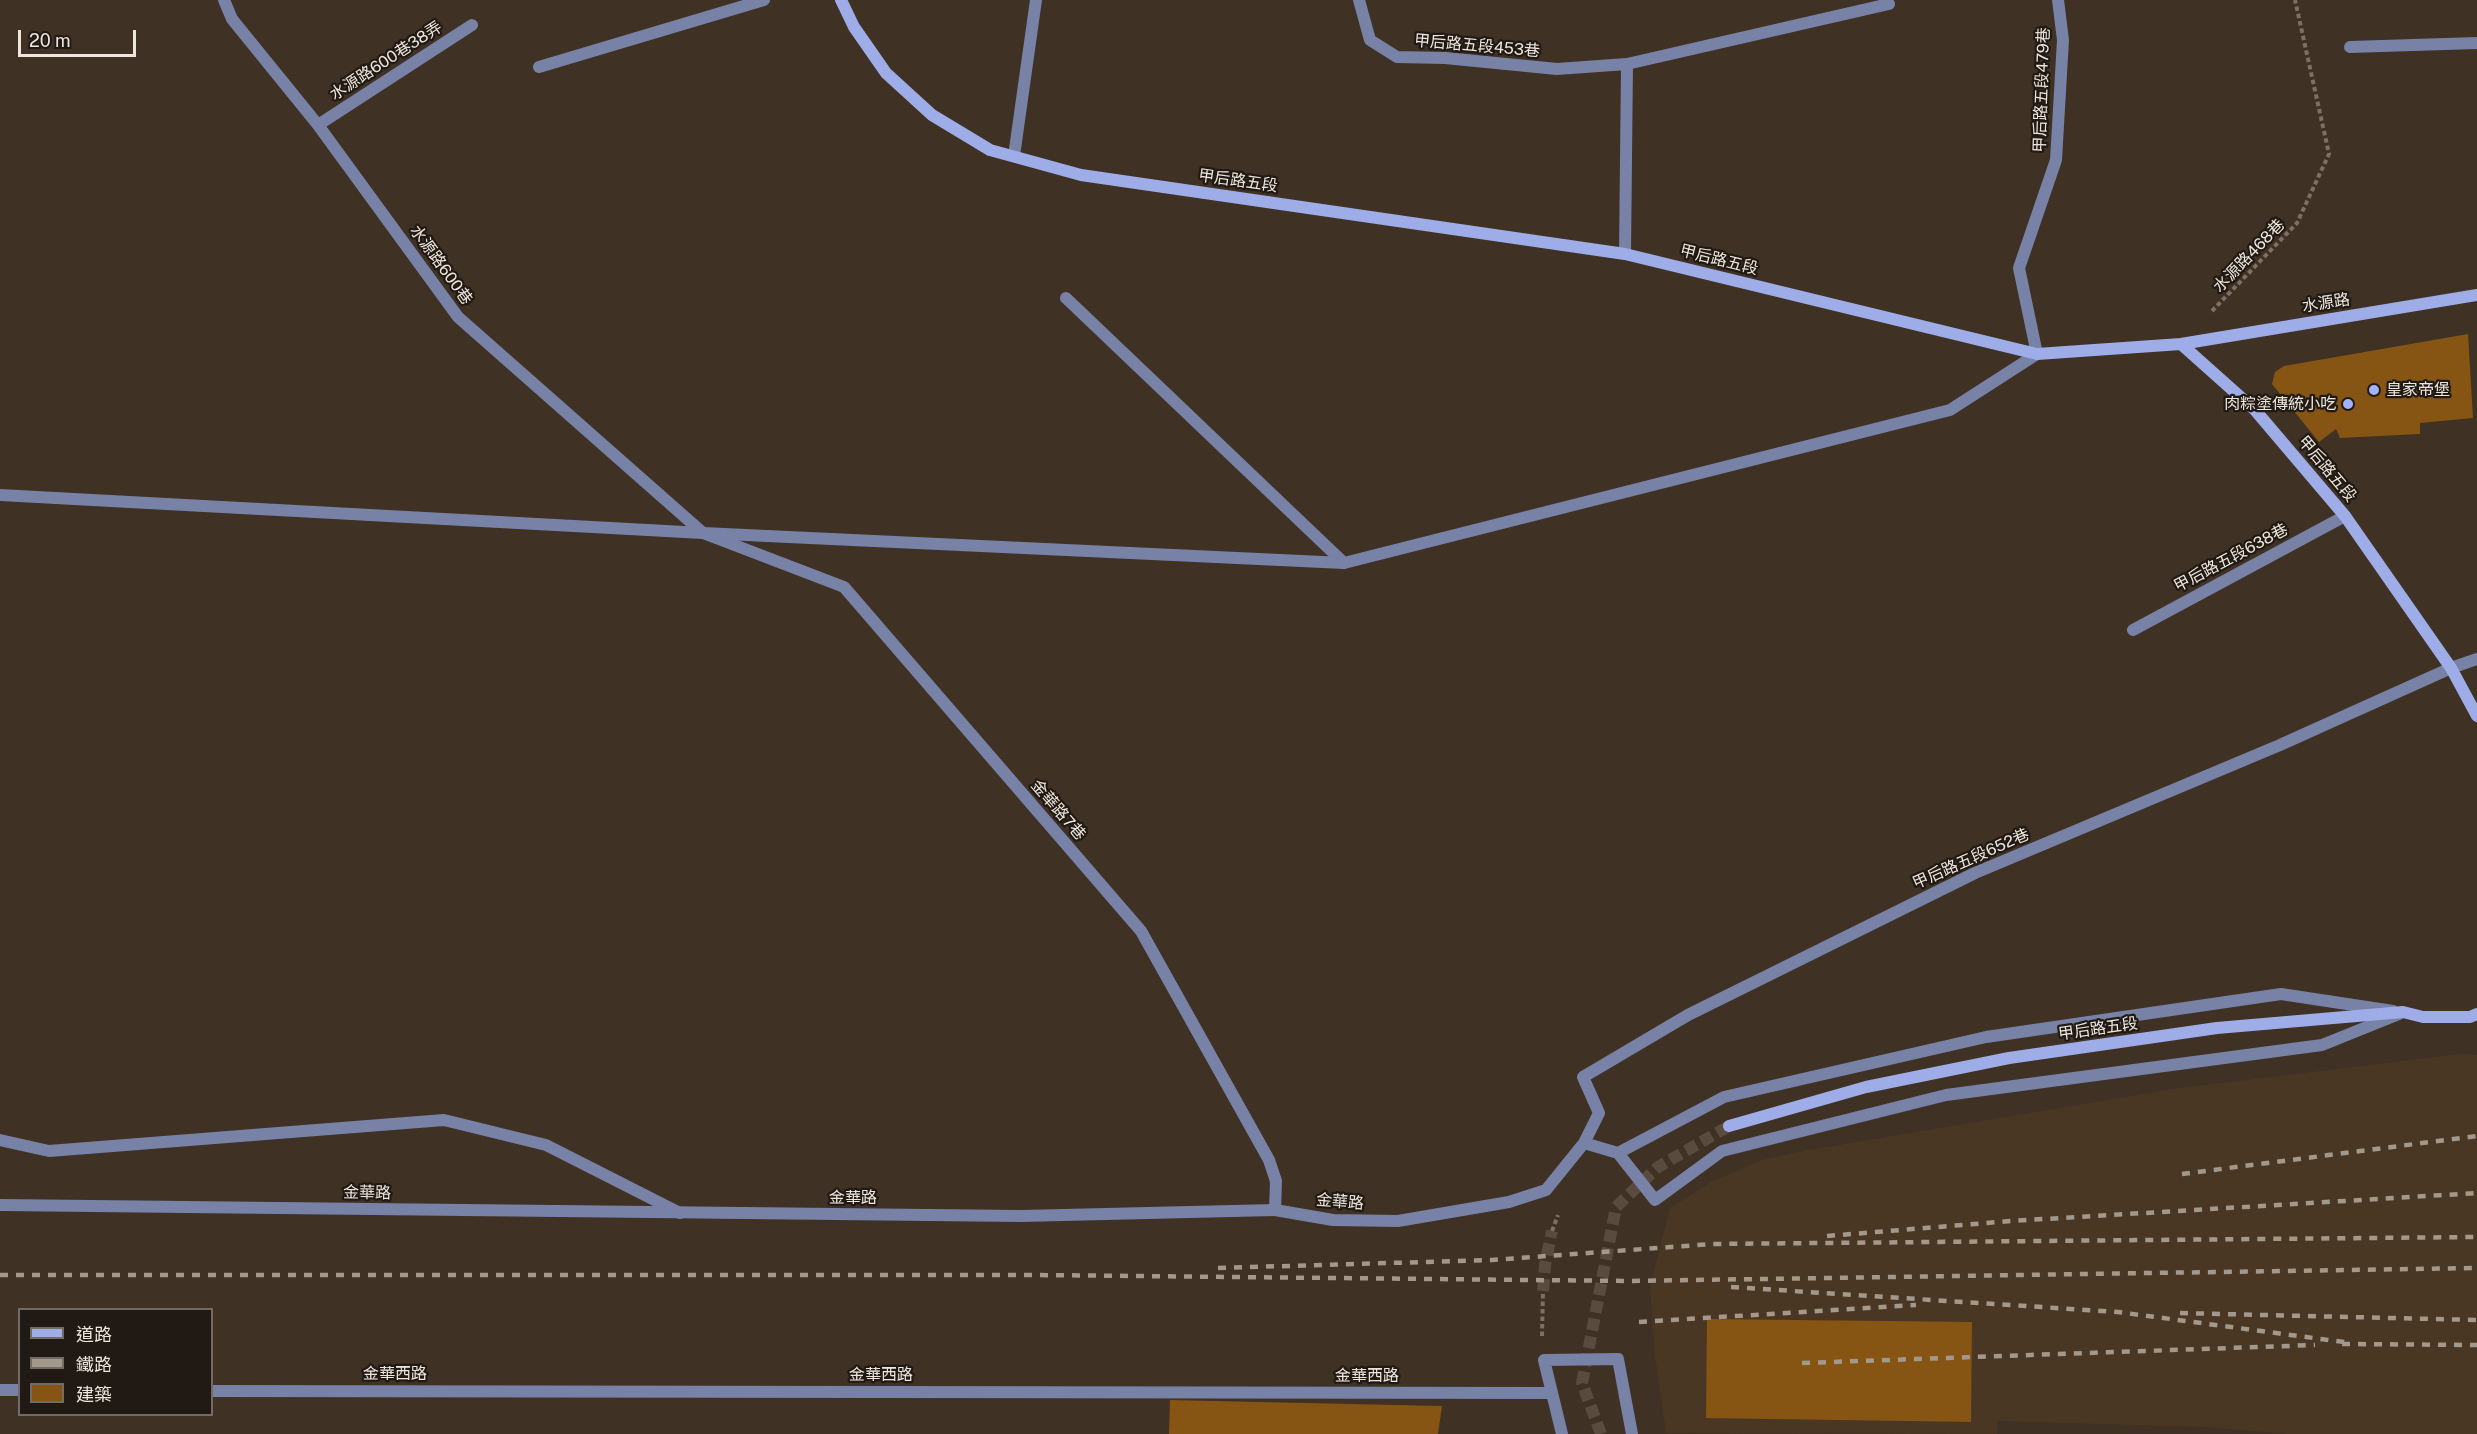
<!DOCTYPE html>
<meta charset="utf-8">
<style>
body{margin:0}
#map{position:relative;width:2477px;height:1434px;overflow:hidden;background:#3f3123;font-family:"Public Sans","Noto Sans TC",sans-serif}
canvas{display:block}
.legend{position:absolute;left:18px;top:1308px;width:195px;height:108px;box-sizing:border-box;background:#211a14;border:2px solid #736c64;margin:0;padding:8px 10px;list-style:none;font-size:18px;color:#eee6dc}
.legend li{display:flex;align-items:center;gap:12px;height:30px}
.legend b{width:30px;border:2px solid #736c64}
.scale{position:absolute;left:18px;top:30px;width:118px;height:27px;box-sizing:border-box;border:3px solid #eee6dc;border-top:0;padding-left:8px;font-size:18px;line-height:21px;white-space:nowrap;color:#eee6dc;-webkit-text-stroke:4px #211a14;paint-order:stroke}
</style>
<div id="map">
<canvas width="2477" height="1434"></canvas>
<ul class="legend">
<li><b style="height:8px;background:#9eade7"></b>道路</li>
<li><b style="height:8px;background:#a2988c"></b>鐵路</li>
<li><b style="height:16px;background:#865513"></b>建築</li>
</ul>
<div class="scale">20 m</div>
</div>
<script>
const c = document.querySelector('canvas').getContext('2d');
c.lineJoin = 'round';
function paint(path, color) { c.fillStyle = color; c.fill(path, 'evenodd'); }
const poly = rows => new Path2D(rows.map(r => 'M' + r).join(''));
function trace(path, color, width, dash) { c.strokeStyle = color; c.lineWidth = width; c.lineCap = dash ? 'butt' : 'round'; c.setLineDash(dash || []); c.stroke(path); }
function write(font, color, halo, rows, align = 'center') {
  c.font = font + ' "Public Sans","Noto Sans TC",sans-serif'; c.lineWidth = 4.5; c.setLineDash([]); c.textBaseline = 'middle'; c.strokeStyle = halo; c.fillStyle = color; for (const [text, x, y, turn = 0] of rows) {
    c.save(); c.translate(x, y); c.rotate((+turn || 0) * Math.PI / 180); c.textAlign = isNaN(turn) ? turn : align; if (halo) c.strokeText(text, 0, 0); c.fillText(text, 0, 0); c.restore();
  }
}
paint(poly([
 [2459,1054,2477,1055,2477,1434,2289,1434,2206,1427,1997,1421,1997,1434,1666,1433,1655,1356,1650,1286,1670,1208,1711,1182,1762,1160,1803,1151,2173,1089]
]), '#4a3723');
paint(poly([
 [2468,334,2473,418,2420,423,2420,434,2340,438,2336,429,2319,442,2272,384,2275,372,2284,366],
 [1707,1319,1972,1322,1971,1422,1706,1418],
 [1170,1400,1442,1406,1438,1434,1169,1434]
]), '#865513');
trace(poly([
 [1543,1291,1545,1265,1552,1231]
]), '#594c3f', 12, [12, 6]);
trace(poly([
 [1601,1434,1582,1383,1616,1207,1658,1167,1729,1126]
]), '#594c3f', 12, [12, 6]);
trace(poly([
 [2212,311,2297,223,2329,154,2295,0],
 [1552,1231,1558,1215],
 [1542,1336,1543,1291]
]), '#7d7164', 4, [4.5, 3]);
trace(poly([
 [224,0,232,19,318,125,458,317,703,533,844,587,1141,931,1269,1160,1276,1181,1275,1210,1333,1220,1398,1221,1509,1202,1546,1190,1584,1143,1618,1153,1655,1200,1722,1151,1946,1095,2322,1045,2399,1014],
 [1359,0,1370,40,1397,57,1445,58,1557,69,1627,64,1889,4],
 [2350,47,2477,43],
 [539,67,764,0],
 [318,125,472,25],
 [1014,156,1036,0],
 [1625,254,1627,64],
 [1066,298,1344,563],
 [2037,354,2019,268,2056,160,2063,40,2058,0],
 [2133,630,2345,516],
 [0,1140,49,1151,444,1120,546,1145,680,1213],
 [1584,1143,1599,1113,1583,1077,1688,1015,1975,873,2280,745,2451,668,2477,659],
 [1618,1153,1724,1097,1986,1037,2281,994,2393,1011],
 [1562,1434,1544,1360,1618,1359,1632,1434]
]), '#7881a6', 12);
trace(poly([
 [0,495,703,533,1344,563,1950,410,2037,354],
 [0,1205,1021,1216,1275,1210],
 [0,1390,20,1390],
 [212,1391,1550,1393]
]), '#7881a6', 12);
trace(poly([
 [841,0,854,27,886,73,932,115,990,150,1081,175,1625,254,2037,354,2181,344,2477,295],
 [2181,344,2255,410,2345,516,2451,668,2477,716],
 [1729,1126,1866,1087,2009,1058,2217,1028,2403,1012,2423,1017,2470,1017,2477,1014]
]), '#9eade7', 12);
trace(poly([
 [2182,1174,2477,1136],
 [1827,1236,2011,1221,2477,1193],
 [1218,1268,1492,1260,1712,1244,2477,1237],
 [0,1275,1035,1275,1630,1281,2477,1268],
 [1731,1287,2118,1312,2351,1343],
 [2180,1313,2477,1320],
 [1639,1322,1916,1305],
 [2342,1344,2477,1345],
 [1802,1363,2315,1345]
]), '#a2988c', 4.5, [8, 8]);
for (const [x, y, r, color] of [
 [2374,390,6,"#a1b3fd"],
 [2348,404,6,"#a1b3fd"]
]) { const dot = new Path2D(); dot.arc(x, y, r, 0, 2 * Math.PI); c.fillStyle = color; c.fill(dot); trace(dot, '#211a14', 2); }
write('16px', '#eee6dc', '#211a14', [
 ["甲后路五段453巷",1477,46,5],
 ["水源路600巷38弄",386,61,-33],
 ["甲后路五段479巷",2042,90,-88],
 ["甲后路五段",1238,181,8],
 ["水源路468巷",2249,256,-46],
 ["甲后路五段",1719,260,14],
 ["水源路600巷",441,265,54],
 ["水源路",2326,303,-9],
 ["甲后路五段",2327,469,50],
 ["甲后路五段638巷",2231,558,-28],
 ["金華路7巷",1058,810,49],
 ["甲后路五段652巷",1971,859,-24],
 ["甲后路五段",2098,1029,-8],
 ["金華路",367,1193,1],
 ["金華路",853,1198],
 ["金華路",1340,1202,5],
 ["金華西路",395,1374],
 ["金華西路",881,1375],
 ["金華西路",1367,1376]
]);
write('16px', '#eee6dc', '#211a14', [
 ["皇家帝堡",2386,390],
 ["肉粽塗傳統小吃",2336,404,"right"]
], 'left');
</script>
